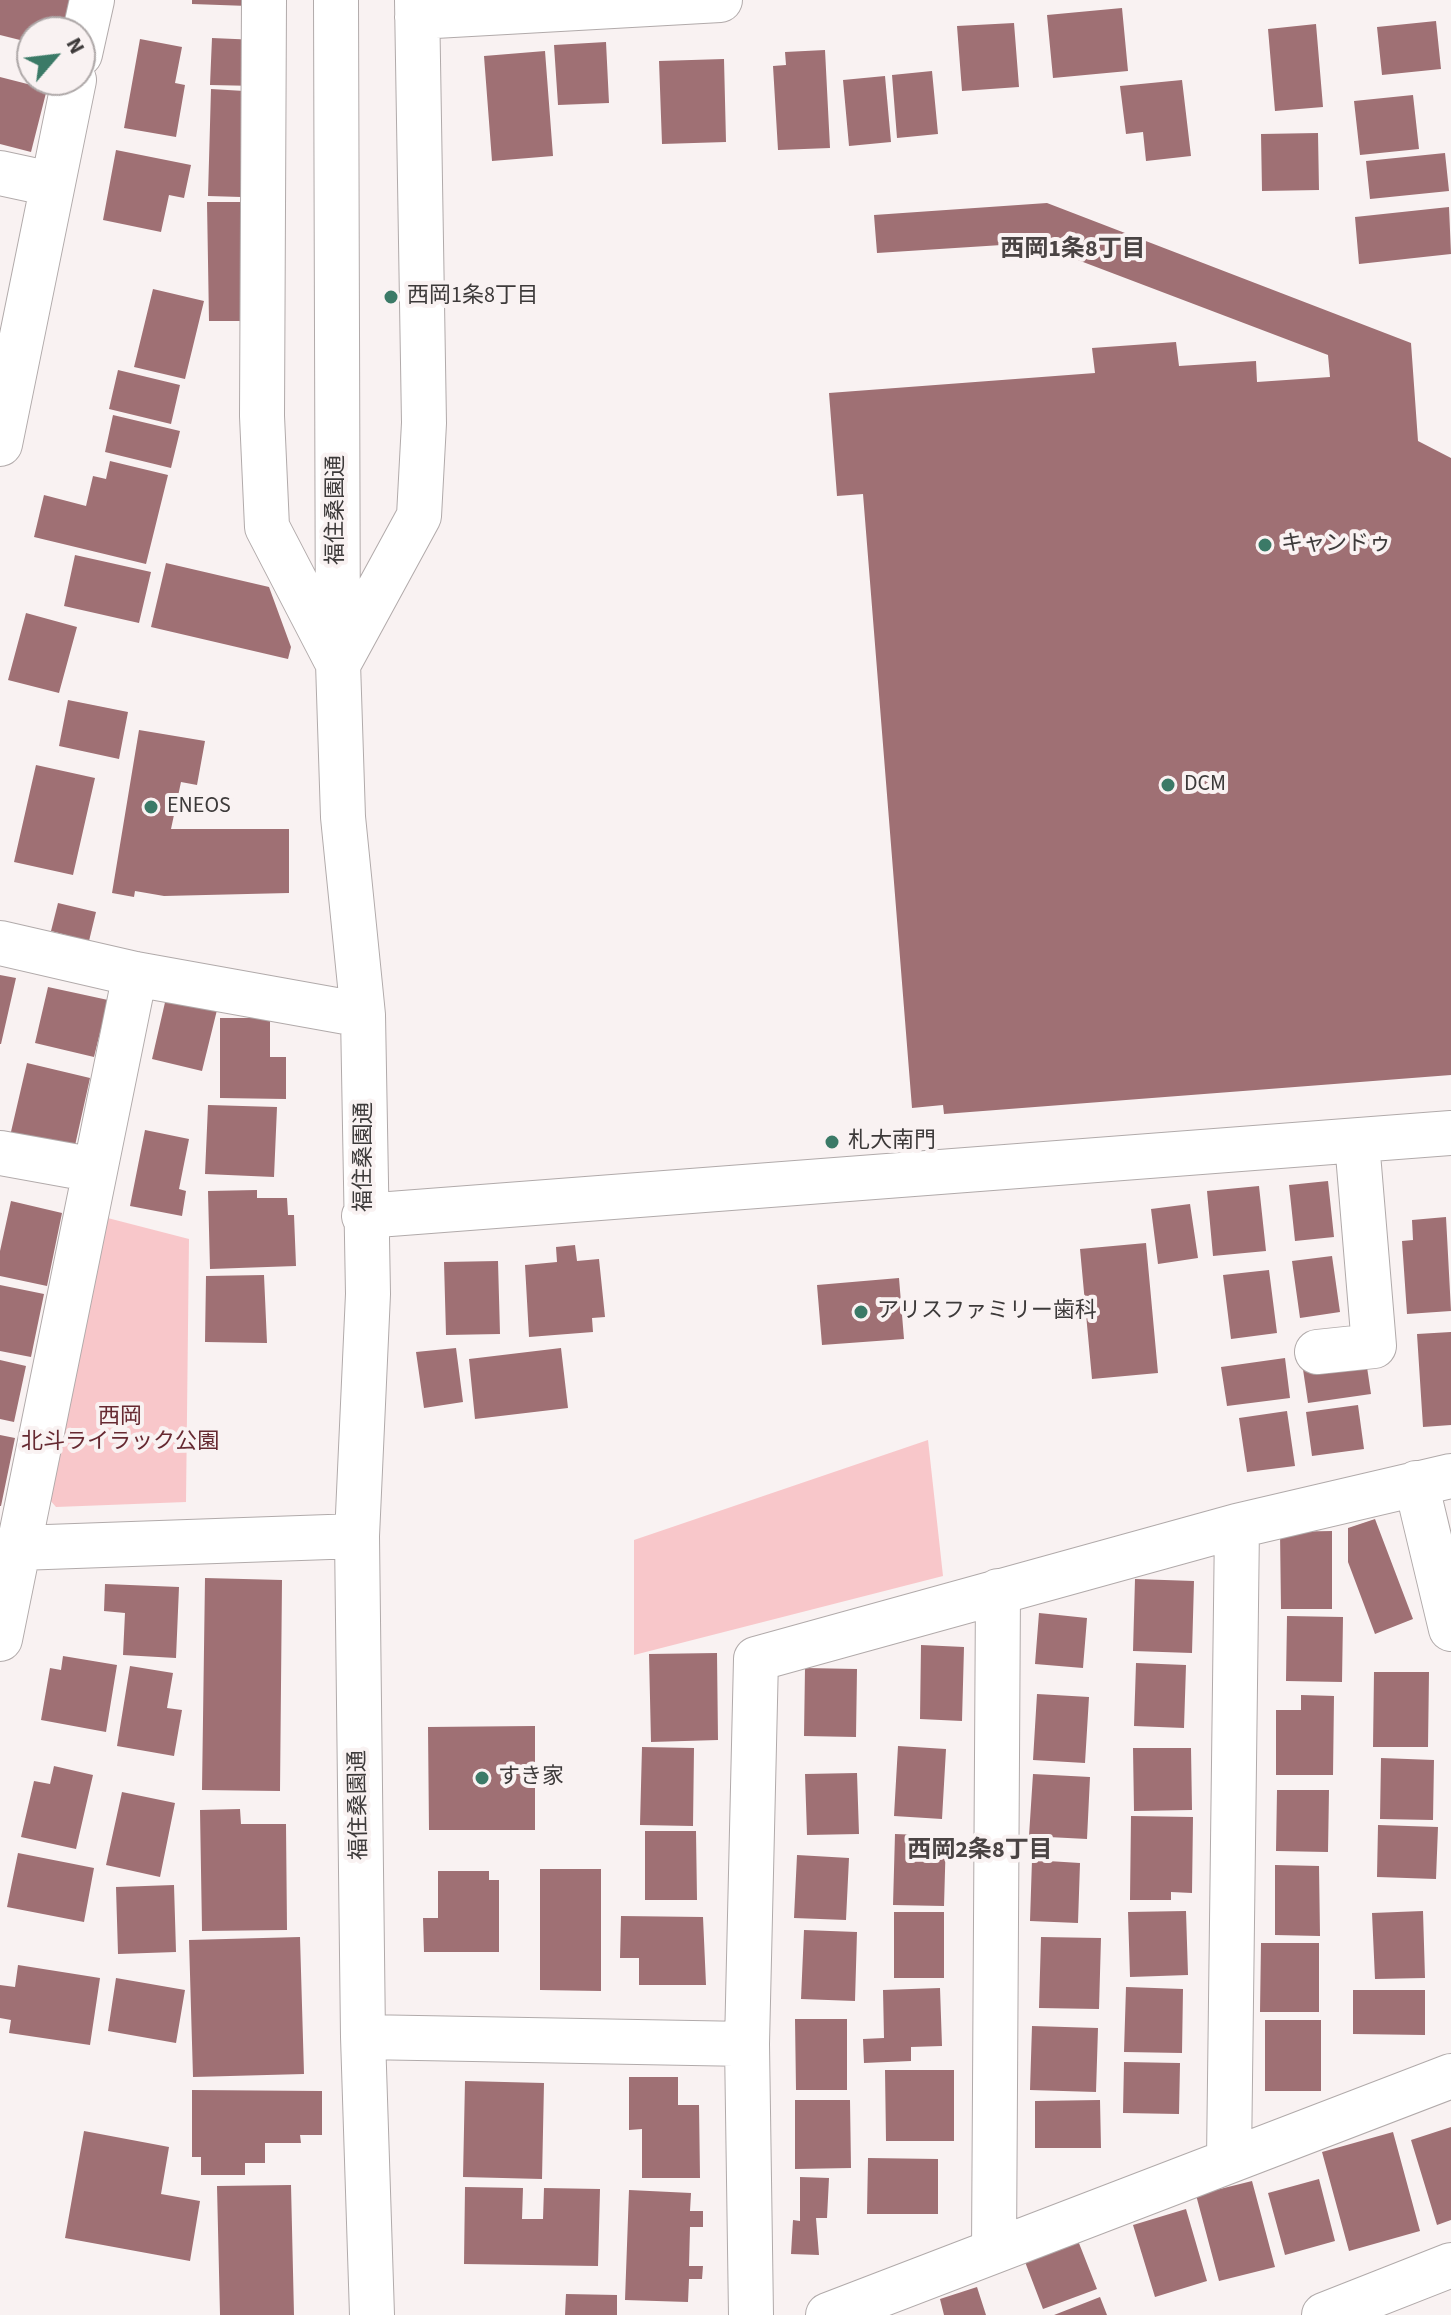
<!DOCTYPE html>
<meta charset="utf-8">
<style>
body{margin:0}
#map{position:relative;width:1451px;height:2315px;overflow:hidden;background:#f9f2f2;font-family:"Source Sans 3",sans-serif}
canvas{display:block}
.north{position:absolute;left:16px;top:16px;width:80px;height:80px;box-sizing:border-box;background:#f9f2f2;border:2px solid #aea8a8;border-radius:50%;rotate:62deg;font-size:22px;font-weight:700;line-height:32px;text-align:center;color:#3d3a3a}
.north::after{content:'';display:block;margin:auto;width:28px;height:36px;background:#3b7a67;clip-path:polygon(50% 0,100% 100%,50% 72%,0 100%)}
</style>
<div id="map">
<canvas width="1451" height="2315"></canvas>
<div class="north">N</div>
</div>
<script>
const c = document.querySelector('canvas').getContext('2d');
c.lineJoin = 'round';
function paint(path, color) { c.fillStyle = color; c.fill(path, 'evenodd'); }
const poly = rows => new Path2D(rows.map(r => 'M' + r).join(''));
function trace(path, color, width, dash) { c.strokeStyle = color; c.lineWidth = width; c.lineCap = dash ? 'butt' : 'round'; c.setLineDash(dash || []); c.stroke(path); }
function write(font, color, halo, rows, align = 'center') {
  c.font = font + ' "Source Sans 3","Noto Sans JP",sans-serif'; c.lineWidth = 8; c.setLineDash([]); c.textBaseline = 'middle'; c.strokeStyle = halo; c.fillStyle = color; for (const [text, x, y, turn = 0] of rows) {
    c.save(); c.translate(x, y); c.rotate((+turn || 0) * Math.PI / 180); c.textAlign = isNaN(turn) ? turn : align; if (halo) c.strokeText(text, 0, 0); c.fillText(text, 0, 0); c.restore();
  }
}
paint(poly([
 [96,1215,189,1239,186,1502,56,1507,40,1489],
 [928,1440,943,1576,634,1655,634,1540]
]), '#f8c7ca');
paint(poly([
 [0,0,72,0,64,32,32,32,32,43,0,35],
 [192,0,248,0,248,6,192,4],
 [1122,8,1128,71,1053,78,1047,15],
 [1436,21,1441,69,1382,75,1377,27],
 [1014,23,1019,87,962,91,957,26],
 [1316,24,1323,107,1275,111,1268,29],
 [212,38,258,40,257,86,210,85],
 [140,39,182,47,175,83,185,85,176,137,124,128],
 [606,42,609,103,558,105,554,45],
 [825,50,830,148,778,150,773,66,786,65,785,52],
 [545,51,553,156,492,161,484,56],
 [724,59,726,142,662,144,659,61],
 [932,71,938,134,897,138,892,75],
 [885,76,891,142,849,146,843,80],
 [0,77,47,89,31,152,0,144],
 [1182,80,1191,156,1146,161,1143,132,1126,134,1120,86],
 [211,89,244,91,241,197,208,196],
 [1413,95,1419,149,1360,155,1354,101],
 [1318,133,1319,190,1262,191,1261,134],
 [116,150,191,165,184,198,169,195,161,232,103,220],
 [1445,153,1449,191,1370,199,1366,161],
 [207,202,243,202,244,321,209,321],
 [1047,203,1411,343,1418,441,1451,458,1451,1075,944,1114,943,1105,912,1108,863,494,837,496,829,393,1095,373,1092,348,1176,342,1179,366,1256,361,1257,382,1330,377,1328,355,1033,243,877,253,874,215],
 [1449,207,1451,254,1359,264,1355,217],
 [153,289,204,301,185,379,134,367],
 [118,370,180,385,171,424,109,409],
 [113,415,180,431,171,468,105,452],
 [110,461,168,475,146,564,34,537,44,495,86,506,93,476,106,479],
 [75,555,151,572,139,623,64,606],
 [166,563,269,587,291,647,288,659,151,627],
 [26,613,77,627,59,693,8,680],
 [68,700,128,712,119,759,59,746],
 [139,730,205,741,197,785,181,782,171,829,289,829,289,893,164,896,135,891,134,897,112,893],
 [36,765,95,778,73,875,14,862],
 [58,903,96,912,89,941,51,931],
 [0,975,16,978,1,1044,0,1044],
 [48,987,108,1000,94,1057,35,1043],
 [166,998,217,1010,202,1071,152,1059],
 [220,1018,270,1018,270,1057,286,1057,286,1099,220,1098],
 [27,1063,90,1078,74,1150,10,1136],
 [208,1105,277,1107,274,1177,205,1174],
 [145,1130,189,1139,179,1189,186,1191,182,1216,130,1206],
 [1328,1181,1334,1237,1295,1241,1289,1185],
 [1259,1186,1266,1251,1213,1256,1207,1191],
 [257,1190,257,1198,287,1198,288,1215,294,1215,296,1266,210,1269,208,1191],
 [11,1201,62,1213,47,1286,0,1276,0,1251],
 [1190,1204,1198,1258,1158,1264,1151,1209],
 [1446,1217,1451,1311,1407,1314,1402,1241,1413,1240,1412,1220],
 [1146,1243,1158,1373,1092,1379,1080,1249],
 [575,1245,577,1261,599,1259,605,1317,592,1318,593,1332,529,1337,525,1265,557,1262,556,1247],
 [1332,1256,1340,1312,1300,1318,1292,1261],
 [498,1261,500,1334,446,1335,444,1262],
 [1269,1270,1277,1333,1231,1339,1223,1275],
 [264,1275,267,1343,205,1342,206,1276],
 [899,1278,904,1339,822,1345,817,1285],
 [0,1285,44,1294,31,1357,0,1351],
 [1451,1332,1451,1425,1423,1427,1417,1334],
 [1364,1347,1371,1394,1308,1403,1301,1356],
 [456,1348,463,1402,424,1408,416,1352],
 [561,1348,568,1408,475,1419,469,1359],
 [1285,1358,1290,1398,1227,1406,1221,1367],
 [0,1360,26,1366,14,1422,0,1419],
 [1358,1405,1364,1449,1312,1456,1306,1412],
 [1287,1411,1295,1466,1247,1472,1239,1418],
 [0,1435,15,1438,1,1506,0,1506],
 [1375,1519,1413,1619,1375,1634,1348,1562,1348,1528],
 [1332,1531,1332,1609,1281,1609,1280,1532],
 [205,1578,282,1580,280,1791,202,1790],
 [1135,1579,1194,1581,1192,1653,1133,1651],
 [105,1584,179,1587,176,1658,123,1655,125,1613,104,1611],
 [1039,1613,1087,1618,1083,1668,1035,1664],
 [1287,1616,1343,1617,1342,1682,1286,1681],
 [921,1645,964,1647,962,1721,920,1719],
 [717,1653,718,1740,651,1742,649,1654],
 [63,1656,117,1665,106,1732,41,1720,50,1668,61,1670],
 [1136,1663,1186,1665,1184,1728,1134,1726],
 [130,1666,173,1673,167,1708,182,1710,174,1756,117,1746],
 [805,1668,857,1669,856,1737,804,1736],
 [1374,1672,1429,1672,1428,1747,1373,1747],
 [1037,1694,1089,1697,1085,1763,1033,1760],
 [1301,1695,1334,1696,1333,1775,1276,1775,1276,1710,1301,1710],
 [535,1726,535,1830,429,1830,428,1727],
 [898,1746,946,1749,942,1819,894,1816],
 [642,1747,694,1748,693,1826,640,1825],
 [1133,1748,1191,1748,1192,1810,1134,1811],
 [1381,1758,1434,1760,1433,1820,1380,1819],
 [54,1766,93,1775,76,1849,21,1837,34,1781,50,1784],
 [857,1773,859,1834,807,1835,805,1774],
 [1033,1774,1090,1777,1087,1839,1029,1836],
 [1277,1790,1329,1790,1328,1852,1276,1851],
 [122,1792,175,1803,160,1877,106,1865],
 [240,1809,241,1824,286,1824,287,1930,202,1931,200,1810],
 [1131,1816,1193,1817,1192,1893,1171,1892,1171,1900,1130,1900],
 [1378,1825,1438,1827,1436,1879,1377,1877],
 [645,1831,696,1831,697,1900,645,1900],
 [895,1834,946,1836,944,1906,893,1905],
 [18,1853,94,1868,84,1922,7,1907],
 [797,1855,849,1858,846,1920,794,1918],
 [1032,1860,1080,1863,1078,1923,1030,1921],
 [1275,1865,1319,1866,1320,1936,1275,1935],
 [540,1869,601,1869,601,1991,540,1990],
 [438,1871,489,1871,489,1880,499,1880,499,1952,424,1952,423,1918,438,1918],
 [174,1885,176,1952,118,1954,116,1887],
 [1186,1911,1188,1975,1130,1977,1128,1912],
 [1423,1911,1425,1978,1375,1979,1372,1913],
 [894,1912,944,1912,944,1978,894,1978],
 [621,1916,703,1917,706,1985,639,1985,639,1958,620,1958],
 [804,1930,857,1932,855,2001,801,1999],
 [300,1937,304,2074,193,2077,189,1940],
 [1041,1937,1101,1938,1099,2009,1039,2008],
 [1261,1943,1319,1943,1319,2012,1260,2012],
 [18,1965,100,1978,90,2045,9,2033,11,2020,0,2018,0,1985,15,1987],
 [116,1978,185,1990,176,2043,108,2031],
 [1126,1987,1183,1989,1182,2053,1124,2052],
 [940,1988,942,2046,911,2047,911,2061,864,2063,863,2039,884,2038,883,1990],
 [1353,1990,1425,1990,1425,2035,1353,2034],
 [795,2019,847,2019,847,2090,796,2090],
 [1265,2020,1321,2020,1321,2091,1265,2091],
 [1032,2026,1098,2028,1096,2092,1030,2090],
 [1124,2062,1180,2063,1179,2114,1123,2113],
 [885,2070,954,2070,954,2141,886,2141],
 [629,2077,678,2077,678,2105,699,2105,700,2178,642,2178,642,2129,629,2130],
 [465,2081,544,2083,542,2179,463,2177],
 [192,2090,322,2091,322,2135,300,2135,301,2143,265,2143,265,2163,245,2163,245,2175,201,2175,201,2157,192,2157],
 [795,2100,850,2100,851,2168,795,2169],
 [1100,2100,1101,2148,1035,2148,1035,2101],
 [1451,2127,1451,2220,1437,2225,1411,2140],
 [84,2131,169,2147,161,2194,200,2201,190,2261,65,2238],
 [1393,2132,1420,2231,1349,2251,1322,2152],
 [868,2158,938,2159,938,2214,867,2214],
 [800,2177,829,2178,827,2218,816,2218,819,2255,791,2254,793,2220,800,2221],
 [1319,2179,1335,2241,1285,2255,1268,2193],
 [1252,2181,1275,2267,1219,2281,1196,2195],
 [291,2185,294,2315,220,2315,217,2186],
 [465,2187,523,2188,522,2219,543,2219,544,2188,600,2189,598,2266,464,2264],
 [629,2190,691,2193,690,2211,703,2211,703,2227,690,2227,689,2266,703,2266,702,2279,689,2279,688,2302,625,2300],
 [1186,2209,1207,2281,1155,2297,1133,2225],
 [1075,2233,1097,2289,1043,2309,1022,2254],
 [977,2287,986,2315,944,2315,940,2299],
 [566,2294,617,2295,617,2315,565,2315],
 [1100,2297,1107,2315,1054,2315]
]), '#9f7074');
const minor = poly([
 [264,0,262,416,267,527,335,658],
 [336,0,338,663,343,817,363,1015,368,1294,357,1536,363,2037,372,2315],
 [417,17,720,0],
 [80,54,92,0],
 [0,173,51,184],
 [0,444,74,80],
 [340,661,419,516,424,423,417,0],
 [0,943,135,974,363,1015],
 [0,1153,95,1170],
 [364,1216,1451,1133],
 [1317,1352,1374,1346,1357,1142],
 [1416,1483,1451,1629],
 [19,1548,357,1536],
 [0,1639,135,974],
 [363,2037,747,2044],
 [1229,2159,1237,1526],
 [994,2250,998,1591],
 [751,2315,747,2044,756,1659,1237,1526,1451,1476],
 [828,2315,1451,2076],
 [1324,2315,1451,2265]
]);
trace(minor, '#b1aaaa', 46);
trace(minor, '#fff', 44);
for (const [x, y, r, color] of [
 [391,297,8,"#3b7a67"],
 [1265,545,8,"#3b7a67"],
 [1168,785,8,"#3b7a67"],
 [151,807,8,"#3b7a67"],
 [832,1142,8,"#3b7a67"],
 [861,1312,8,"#3b7a67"],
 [482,1778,8,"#3b7a67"]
]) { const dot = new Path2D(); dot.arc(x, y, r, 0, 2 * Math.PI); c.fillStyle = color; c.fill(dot); trace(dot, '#f9f2f2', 3); }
write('22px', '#3d3a3a', '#f9f2f2', [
 ["西岡1条8丁目",407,297],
 ["キャンドゥ",1281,545],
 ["DCM",1184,785],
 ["ENEOS",167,807],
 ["札大南門",848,1142],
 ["アリスファミリー歯科",877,1312],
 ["すき家",498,1778]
], 'left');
write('22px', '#3d3a3a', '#f9f2f2', [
 ["福住桑園通",337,510,-90],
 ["福住桑園通",365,1157,-90],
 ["福住桑園通",360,1805,-91]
]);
write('22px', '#662931', '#f9f2f2', [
 ["西岡",120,1418],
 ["北斗ライラック公園",120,1443]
]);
write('bold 24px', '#4a4444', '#f9f2f2', [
 ["西岡1条8丁目",1073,251],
 ["西岡2条8丁目",980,1852]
]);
</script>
